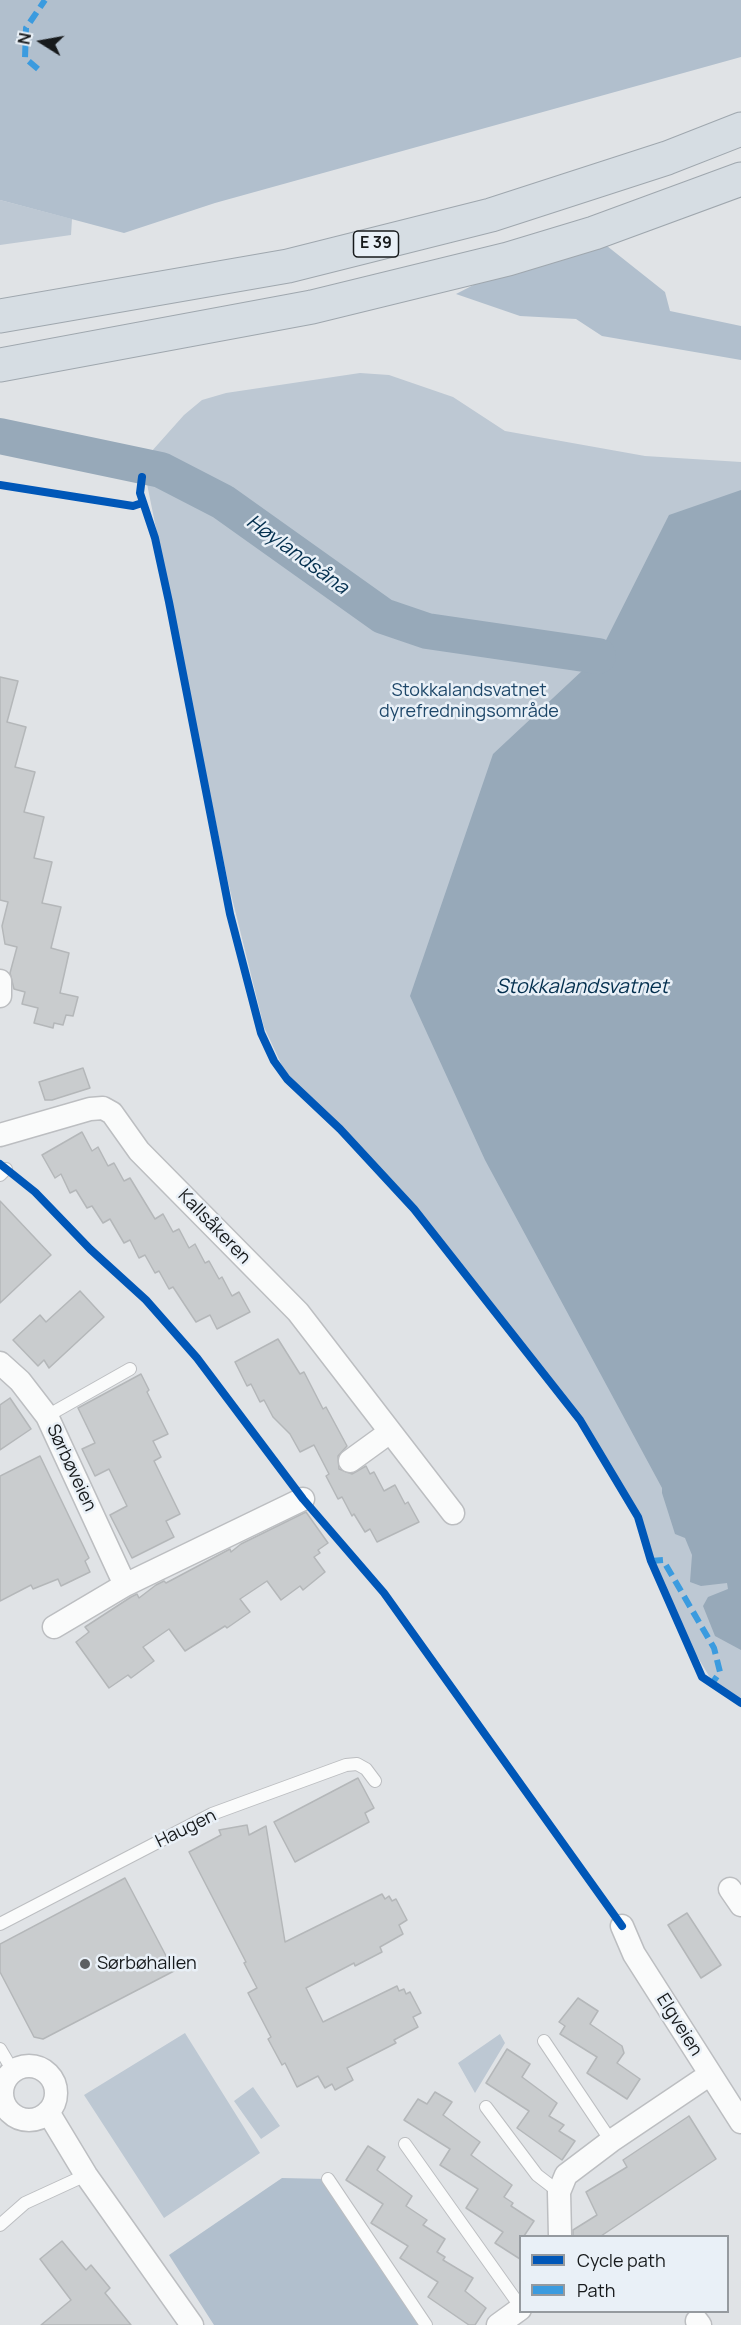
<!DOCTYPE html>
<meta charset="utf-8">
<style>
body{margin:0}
#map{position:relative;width:741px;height:2325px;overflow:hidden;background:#e0e3e6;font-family:Manrope,sans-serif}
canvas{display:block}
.legend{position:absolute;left:519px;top:2235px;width:210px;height:78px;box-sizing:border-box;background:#e9f0f7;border:2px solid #959a9f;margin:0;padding:8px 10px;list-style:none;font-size:18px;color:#171a1c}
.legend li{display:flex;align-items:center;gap:12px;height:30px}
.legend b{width:30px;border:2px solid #959a9f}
.north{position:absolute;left:12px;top:12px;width:60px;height:60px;-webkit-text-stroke:4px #e9f0f7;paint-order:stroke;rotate:281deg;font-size:16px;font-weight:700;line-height:24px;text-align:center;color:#171a1c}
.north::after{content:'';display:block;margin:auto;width:21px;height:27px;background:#171a1c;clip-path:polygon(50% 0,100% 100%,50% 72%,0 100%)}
</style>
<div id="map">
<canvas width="741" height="2325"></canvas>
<ul class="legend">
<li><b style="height:8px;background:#0057b8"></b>Cycle path</li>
<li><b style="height:8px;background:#3b9bdf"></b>Path</li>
</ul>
<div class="north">N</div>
</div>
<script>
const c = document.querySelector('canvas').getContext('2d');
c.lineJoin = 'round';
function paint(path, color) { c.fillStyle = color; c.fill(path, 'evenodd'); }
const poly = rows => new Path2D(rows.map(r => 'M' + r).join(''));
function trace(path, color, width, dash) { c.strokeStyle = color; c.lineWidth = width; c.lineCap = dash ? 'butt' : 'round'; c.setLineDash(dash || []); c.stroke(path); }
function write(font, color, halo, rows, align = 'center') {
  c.font = font + ' Manrope,sans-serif'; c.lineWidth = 5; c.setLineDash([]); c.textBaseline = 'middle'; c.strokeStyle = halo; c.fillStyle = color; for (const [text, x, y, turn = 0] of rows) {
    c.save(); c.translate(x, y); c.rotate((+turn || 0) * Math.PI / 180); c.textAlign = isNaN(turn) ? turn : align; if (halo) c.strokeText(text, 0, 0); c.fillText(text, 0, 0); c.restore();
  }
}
paint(poly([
 [0,200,72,219,71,235,0,245],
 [360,373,389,375,453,397,505,431,645,456,741,462,741,1698,712,1681,694,1651,661,1586,640,1517,587,1425,440,1241,284,1070,264,1027,228,882,147,484,151,452,184,415,202,400,226,393],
 [185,2033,260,2153,164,2218,84,2095],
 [500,2034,505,2043,475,2093,458,2063],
 [253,2087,280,2126,261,2139,234,2101]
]), '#bdc8d3');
paint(poly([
 [0,0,741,0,741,57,215,203,124,233,0,200],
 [607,246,665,292,670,311,741,326,741,360,602,336,576,319,520,316,456,294,493,275],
 [282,2178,328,2179,419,2325,214,2325,169,2255]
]), '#b1bfcd');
paint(poly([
 [741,490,741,1650,715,1636,703,1606,708,1597,728,1589,727,1583,701,1586,690,1582,692,1555,685,1538,675,1534,662,1493,662,1488,485,1160,410,996,493,754,598,656,669,515]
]), '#97a9b9');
trace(poly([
 [0,436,161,470,223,502,383,616,427,631,598,656]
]), '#97a9b9', 36);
const building = poly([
 [0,677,18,681,7,722,26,727,15,767,35,772,24,812,44,817,34,858,52,862,42,903,61,907,51,948,69,953,60,993,78,997,73,1016,66,1015,63,1025,54,1023,53,1028,34,1023,38,1008,22,1004,25,992,14,989,10,973,17,947,5,944,2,926,8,902,0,900,0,677],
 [83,1068,90,1088,52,1100,45,1100,39,1082,83,1068],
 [82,1132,92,1151,98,1147,108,1166,114,1163,124,1181,130,1178,155,1219,163,1214,173,1232,179,1229,189,1248,195,1244,205,1263,209,1261,219,1279,222,1277,232,1296,239,1292,250,1312,217,1329,210,1315,196,1322,173,1287,169,1289,159,1271,155,1273,145,1255,139,1258,130,1240,124,1243,110,1219,103,1223,92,1206,87,1208,76,1190,70,1193,61,1174,55,1178,42,1155,82,1132],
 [0,1201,51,1255,0,1303,0,1201],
 [80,1291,104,1317,49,1368,44,1360,38,1366,13,1340,40,1315,46,1322,80,1291],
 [278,1339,300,1374,304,1372,323,1409,326,1407,347,1446,338,1456,339,1469,352,1474,366,1466,370,1474,374,1472,384,1491,395,1485,405,1504,408,1502,419,1522,377,1542,370,1529,365,1532,354,1514,352,1516,342,1497,338,1499,326,1476,329,1474,314,1445,300,1452,290,1434,273,1417,264,1400,260,1402,251,1384,247,1386,235,1362,278,1339],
 [141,1374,149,1390,147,1392,168,1434,153,1441,161,1457,154,1461,180,1514,166,1521,174,1537,132,1558,110,1515,127,1506,109,1469,95,1476,82,1449,95,1443,78,1408,141,1374],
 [10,1398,31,1429,0,1450,0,1405,10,1398],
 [40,1456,89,1558,85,1561,90,1572,61,1586,58,1579,33,1589,31,1585,0,1601,0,1476,40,1456],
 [306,1512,328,1543,318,1550,320,1553,314,1557,325,1572,303,1590,300,1586,281,1600,267,1581,240,1599,250,1612,227,1628,225,1626,185,1651,169,1629,143,1647,154,1661,131,1678,128,1675,109,1688,76,1642,89,1632,85,1627,131,1597,137,1594,139,1598,156,1585,164,1581,166,1583,230,1549,231,1552,241,1544,306,1512],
 [358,1778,374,1808,365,1813,369,1822,295,1862,274,1822,358,1778],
 [247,1825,249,1835,266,1826,285,1942,382,1894,385,1899,389,1896,392,1901,396,1899,407,1920,399,1925,403,1934,380,1947,382,1952,355,1966,354,1963,306,1988,323,2022,397,1986,399,1991,404,1989,406,1994,410,1992,421,2013,413,2017,418,2027,394,2040,396,2043,347,2068,353,2080,335,2090,332,2084,325,2088,318,2076,297,2087,285,2063,282,2065,268,2039,271,2037,248,1993,257,1988,244,1963,246,1962,189,1852,221,1835,219,1830,247,1825],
 [125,1878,174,1971,43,2039,34,2037,0,1972,0,1944,125,1878],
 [687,1913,721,1965,701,1978,668,1925,687,1913],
 [578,1998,598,2011,590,2024,622,2046,624,2053,617,2063,640,2079,627,2099,587,2073,597,2057,560,2034,565,2026,559,2022,578,1998],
 [507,2049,530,2064,522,2077,557,2103,549,2116,564,2125,559,2131,575,2141,562,2160,517,2128,529,2111,486,2083,507,2049],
 [435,2092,452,2102,443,2115,480,2142,471,2155,512,2185,504,2197,513,2203,511,2206,534,2221,524,2236,520,2236,520,2259,495,2243,503,2232,466,2208,478,2189,440,2165,450,2149,404,2120,418,2099,427,2104,435,2092],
 [689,2116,716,2159,601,2236,573,2236,573,2230,597,2215,586,2192,627,2167,623,2160,689,2116],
 [368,2146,385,2157,377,2170,412,2196,406,2206,427,2220,423,2225,445,2239,437,2252,445,2257,443,2260,473,2278,465,2291,486,2308,475,2325,469,2325,428,2297,438,2282,400,2258,408,2246,371,2223,383,2204,346,2180,368,2146],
 [62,2241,86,2270,91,2265,110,2288,105,2293,131,2325,41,2325,71,2300,40,2259,62,2241]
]);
paint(building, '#c9ccce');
trace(building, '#b4b7b9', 1.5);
const lane = poly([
 [0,1175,6,1169],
 [47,1416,130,1369],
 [0,1924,212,1814,346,1765,357,1764,366,1769,375,1781],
 [544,2041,611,2141],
 [0,2049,13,2071],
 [0,2094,2,2094],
 [486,2107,537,2175,559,2192],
 [405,2144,520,2306],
 [328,2179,426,2325],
 [0,2225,25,2203,86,2175]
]);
const street = poly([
 [0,981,0,996],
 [0,1135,90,1109,103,1108,112,1113,139,1151,298,1312,453,1513],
 [0,1363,20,1381,47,1416,125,1585],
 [350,1461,390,1432],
 [54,1627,125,1585,303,1499],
 [730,1889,741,1905],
 [622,1926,634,1954,741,2122],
 '2 2093a27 27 0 1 1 54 0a27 27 0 1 1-54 0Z',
 [48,2112,86,2175,192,2325],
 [560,2236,559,2192,566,2175,611,2141,709,2075],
 [697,2321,700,2325],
 [498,2325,520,2309]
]);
const highway = poly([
 [0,316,288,266,491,215,667,158,741,129],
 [0,365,312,307,508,259,594,233,741,179]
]);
trace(lane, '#bcbec1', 14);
trace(street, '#bcbec1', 25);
trace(highway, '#9fa7ae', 35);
trace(lane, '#fafbfb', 12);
trace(street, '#fafbfb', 22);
trace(highway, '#d6dde3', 33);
trace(poly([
 [38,69,25,58,26,28,45,0],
 [651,1561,663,1560,714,1648,720,1672,711,1685]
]), '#3b9bdf', 6, [12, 6]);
trace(poly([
 [142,477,140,493,155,538,169,602,230,914,261,1033,274,1061,287,1079,340,1129,414,1209,580,1420,638,1517,651,1561,702,1677,741,1703],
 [0,485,133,506,142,503],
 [0,1164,35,1192,90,1249,146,1300,197,1358,303,1499,384,1593,622,1926]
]), '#0057b8', 8);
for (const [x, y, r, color] of [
 [85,1964,6,"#5d6063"]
]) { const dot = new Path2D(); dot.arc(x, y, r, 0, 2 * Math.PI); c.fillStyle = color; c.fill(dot); trace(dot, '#e9f0f7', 2); }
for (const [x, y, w] of [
 [376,244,45]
]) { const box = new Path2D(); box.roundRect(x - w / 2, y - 13, w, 26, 4.5); c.fillStyle = '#e9f0f7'; c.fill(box); trace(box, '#171a1c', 1.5); }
write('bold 16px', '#171a1c', null, [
 ["E 39",376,244]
]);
write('18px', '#1e4769', '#e9f0f7', [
 ["Stokkalandsvatnet",469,691],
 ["dyrefredningsområde",469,712]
]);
write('18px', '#171a1c', '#e9f0f7', [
 ["Kallsåkeren",214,1227,46],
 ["Sørbøveien",71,1468,65],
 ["Haugen",186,1829,-26],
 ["Elgveien",679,2025,58]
]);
write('18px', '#171a1c', '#e9f0f7', [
 ["Sørbøhallen",97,1964]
], 'left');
write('italic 20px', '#032f4e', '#e9f0f7', [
 ["Høylandsåna",297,555,36],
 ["Stokkalandsvatnet",582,987]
]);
</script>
